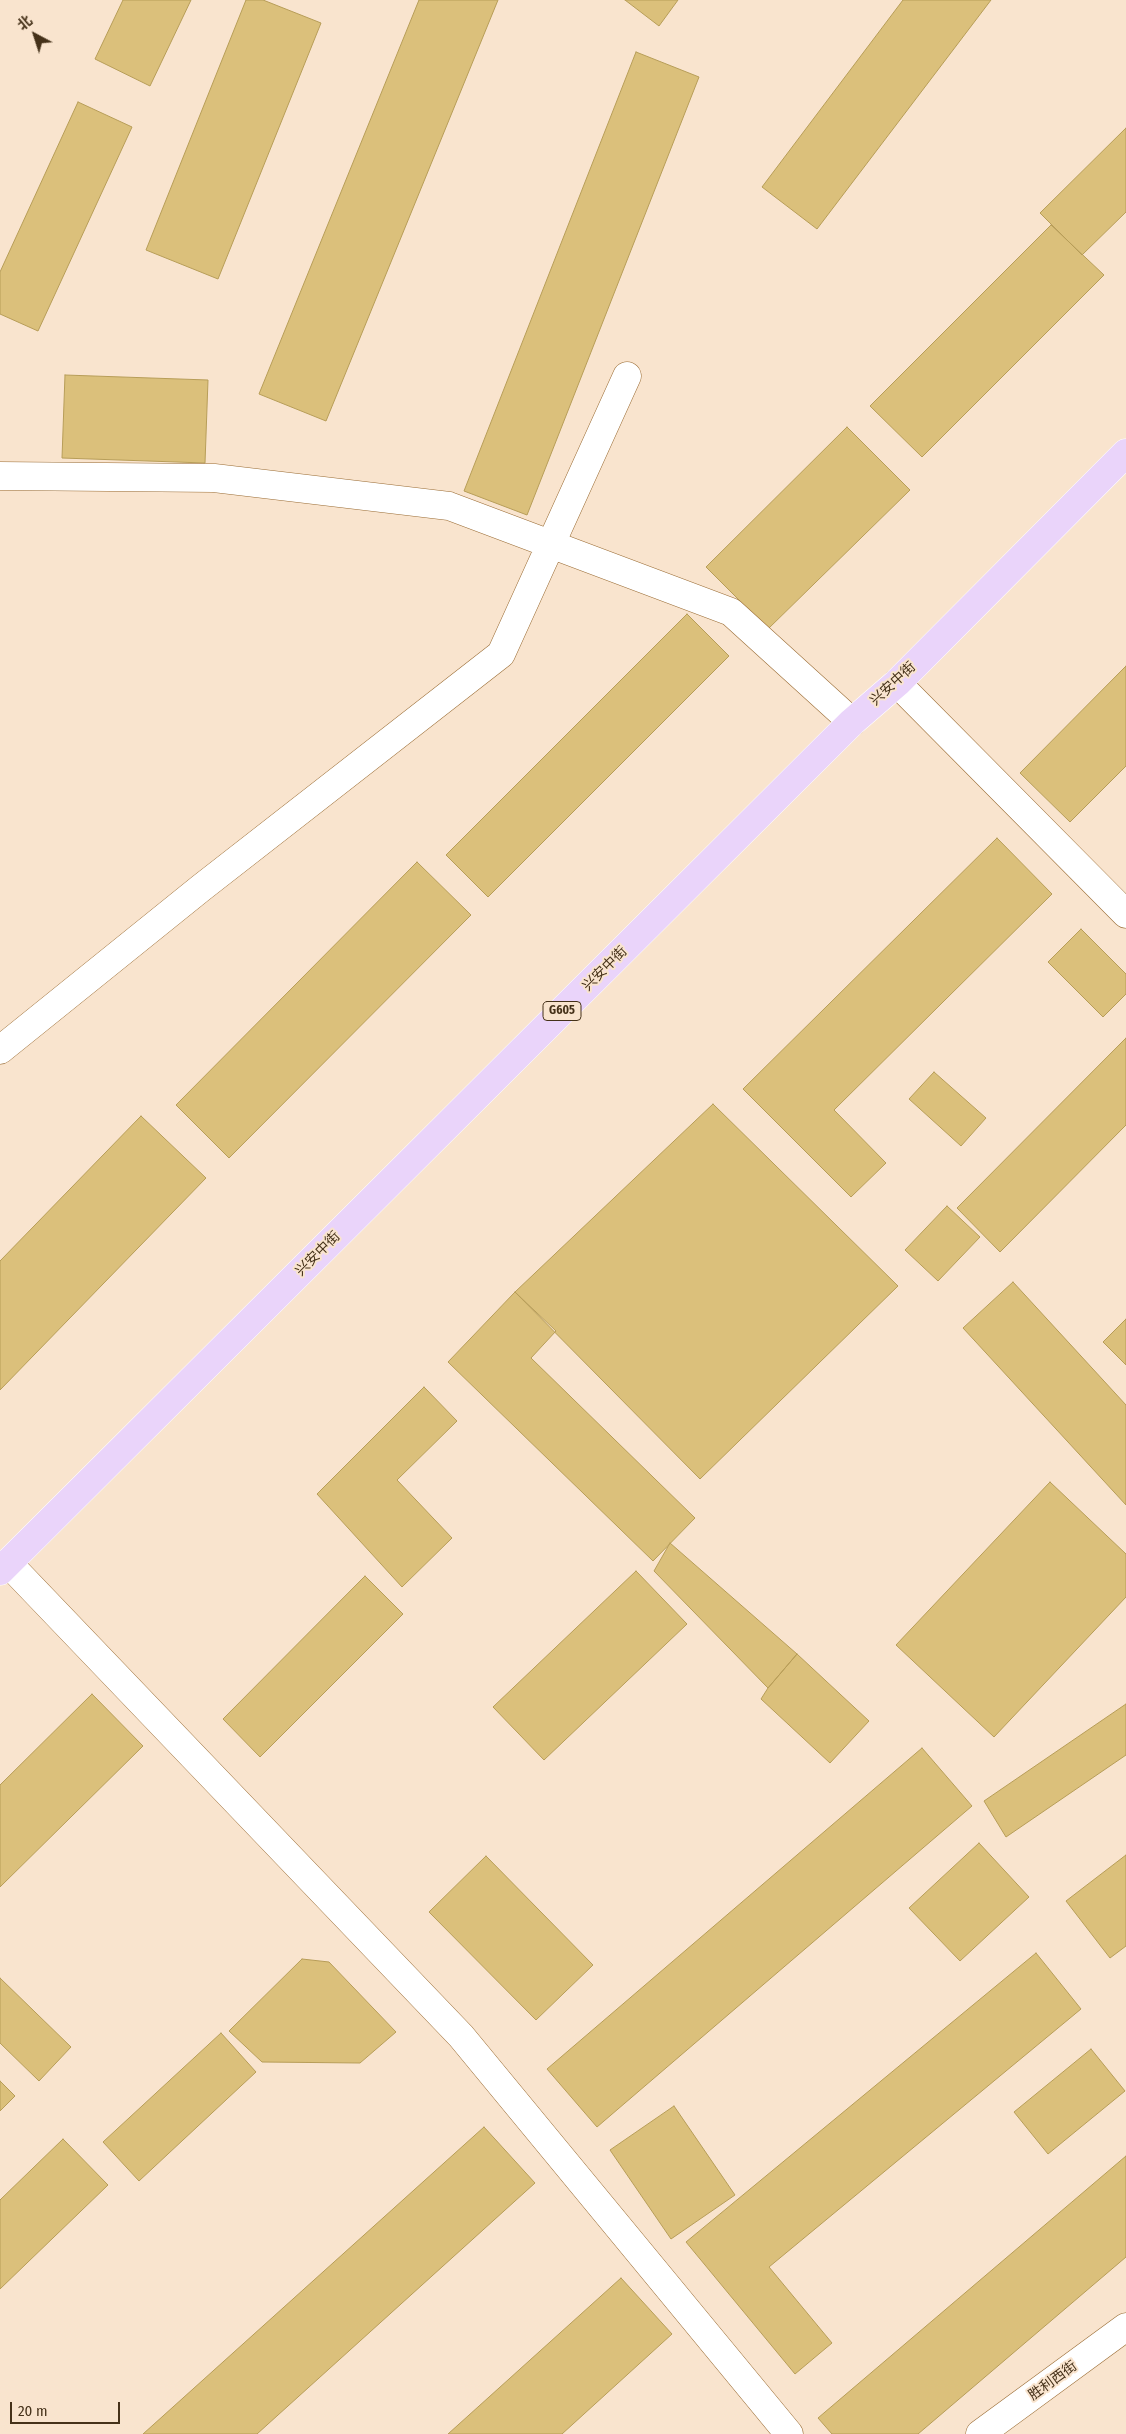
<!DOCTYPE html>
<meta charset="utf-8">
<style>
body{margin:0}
#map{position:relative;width:1126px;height:2434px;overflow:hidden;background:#f9e4ce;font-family:"Fira Sans Condensed","Noto Sans SC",sans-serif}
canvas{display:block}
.north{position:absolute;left:10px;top:10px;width:50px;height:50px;-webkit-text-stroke:4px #f9e4ce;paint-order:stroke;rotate:320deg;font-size:14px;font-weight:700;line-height:20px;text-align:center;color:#453119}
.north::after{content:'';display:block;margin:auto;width:18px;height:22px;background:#453119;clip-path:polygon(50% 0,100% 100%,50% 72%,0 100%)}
.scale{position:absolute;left:10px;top:2402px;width:110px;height:22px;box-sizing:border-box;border:2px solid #453119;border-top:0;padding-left:6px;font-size:15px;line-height:18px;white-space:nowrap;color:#453119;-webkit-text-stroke:4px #f9e4ce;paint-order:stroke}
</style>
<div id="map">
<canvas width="1126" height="2434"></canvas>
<div class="north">北</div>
<div class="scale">20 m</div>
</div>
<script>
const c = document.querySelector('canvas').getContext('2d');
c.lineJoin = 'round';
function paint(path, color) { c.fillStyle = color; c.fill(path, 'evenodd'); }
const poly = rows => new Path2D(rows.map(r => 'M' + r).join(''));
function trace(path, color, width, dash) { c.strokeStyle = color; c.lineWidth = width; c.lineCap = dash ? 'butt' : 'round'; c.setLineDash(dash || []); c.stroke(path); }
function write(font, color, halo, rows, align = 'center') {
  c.font = font + ' "Fira Sans Condensed","Noto Sans SC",sans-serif'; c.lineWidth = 4; c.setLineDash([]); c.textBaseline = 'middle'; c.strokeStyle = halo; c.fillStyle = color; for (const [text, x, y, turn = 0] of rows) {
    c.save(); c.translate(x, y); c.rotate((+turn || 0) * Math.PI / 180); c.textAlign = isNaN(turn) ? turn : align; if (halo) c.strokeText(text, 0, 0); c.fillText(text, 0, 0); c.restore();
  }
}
const building = poly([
 [123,0,191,0,150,86,95,59,123,0],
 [246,0,263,0,321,23,218,279,146,250,246,0],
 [419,0,498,0,326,421,259,394,419,0],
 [625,0,678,0,659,26,625,0],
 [903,0,991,0,817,229,762,187,903,0],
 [636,52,699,77,527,515,464,491,636,52],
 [78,102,132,127,38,331,0,314,0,272,78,102],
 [1126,128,1126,212,1082,255,1040,213,1126,128],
 [1051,225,1104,275,922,457,870,406,1051,225],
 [65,375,208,380,205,463,62,458,65,375],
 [847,427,910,490,768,629,706,567,847,427],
 [687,614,729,656,488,897,446,855,687,614],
 [1126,666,1126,766,1070,822,1020,773,1126,666],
 [997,838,1052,894,834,1110,886,1163,851,1197,743,1089,997,838],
 [417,862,471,915,229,1158,176,1105,417,862],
 [1081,929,1126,974,1126,994,1103,1017,1048,962,1081,929],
 [1126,1038,1126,1125,1000,1252,957,1208,1126,1038],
 [934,1072,986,1118,961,1146,909,1099,934,1072],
 [713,1104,898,1286,700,1479,515,1292,713,1104],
 [141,1116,206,1178,0,1390,0,1261,141,1116],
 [947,1206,980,1237,938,1281,905,1250,947,1206],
 [1013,1282,1126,1405,1126,1505,963,1328,1013,1282],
 [515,1292,556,1331,531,1358,695,1518,653,1561,448,1362,515,1292],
 [1126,1319,1126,1365,1103,1342,1126,1319],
 [424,1387,457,1421,397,1480,452,1538,402,1587,317,1494,424,1387],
 [1050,1482,1126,1554,1126,1597,994,1737,896,1645,1050,1482],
 [670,1543,797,1654,768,1688,654,1571,670,1543],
 [636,1571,687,1624,544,1760,493,1707,636,1571],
 [365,1576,403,1614,260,1757,223,1719,365,1576],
 [797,1654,869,1721,830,1763,761,1699,768,1688,797,1654],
 [92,1694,143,1746,0,1887,0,1785,92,1694],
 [1126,1704,1126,1755,1006,1837,984,1801,1126,1704],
 [922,1748,972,1806,597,2127,547,2069,922,1748],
 [979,1843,1029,1897,960,1961,909,1908,979,1843],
 [1126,1855,1126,1946,1110,1958,1066,1901,1126,1855],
 [486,1856,593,1965,536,2020,429,1912,486,1856],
 [1036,1953,1081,2009,769,2267,832,2343,795,2374,686,2242,1036,1953],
 [302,1959,329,1962,396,2032,360,2063,262,2062,229,2031,302,1959],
 [0,1978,71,2047,39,2081,0,2043,0,1978],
 [221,2033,256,2072,139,2181,103,2142,221,2033],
 [1091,2049,1125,2091,1048,2154,1014,2112,1091,2049],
 [0,2081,15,2096,0,2111,0,2081],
 [674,2106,735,2195,671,2239,610,2150,674,2106],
 [484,2127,535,2183,257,2434,143,2434,484,2127],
 [63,2139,108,2185,0,2289,0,2200,63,2139],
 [1126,2156,1126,2257,918,2434,832,2434,818,2418,1126,2156],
 [621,2278,672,2334,562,2434,448,2434,621,2278]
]);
paint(building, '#dbc07b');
trace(building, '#b79d58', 1);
const minor = poly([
 [0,476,214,478,449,506,731,612,852,722],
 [897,683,1126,914],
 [0,1050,201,888,501,654,627,376],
 [8,1563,461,2036,789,2434]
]);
const tertiary = poly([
 [980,2434,1126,2327]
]);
const trunk = poly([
 [0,1571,852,722,897,683,1126,453]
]);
trace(minor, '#9a6c34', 29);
trace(tertiary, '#9a6c34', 29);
trace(trunk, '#fff', 29);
trace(minor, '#fff', 28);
trace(tertiary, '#fff', 28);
trace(trunk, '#ead4fa', 28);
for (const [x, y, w] of [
 [562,1011,38]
]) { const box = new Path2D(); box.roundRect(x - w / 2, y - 9.5, w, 19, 4); c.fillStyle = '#f9e4ce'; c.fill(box); trace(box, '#453119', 1); }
write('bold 12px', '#453119', null, [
 ["G605",562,1011]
]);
write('14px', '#453119', '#f9e4ce', [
 ["兴安中街",893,684,-43],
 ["兴安中街",605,969,-45],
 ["兴安中街",318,1254,-45],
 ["胜利西街",1053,2381,-36]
]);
</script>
